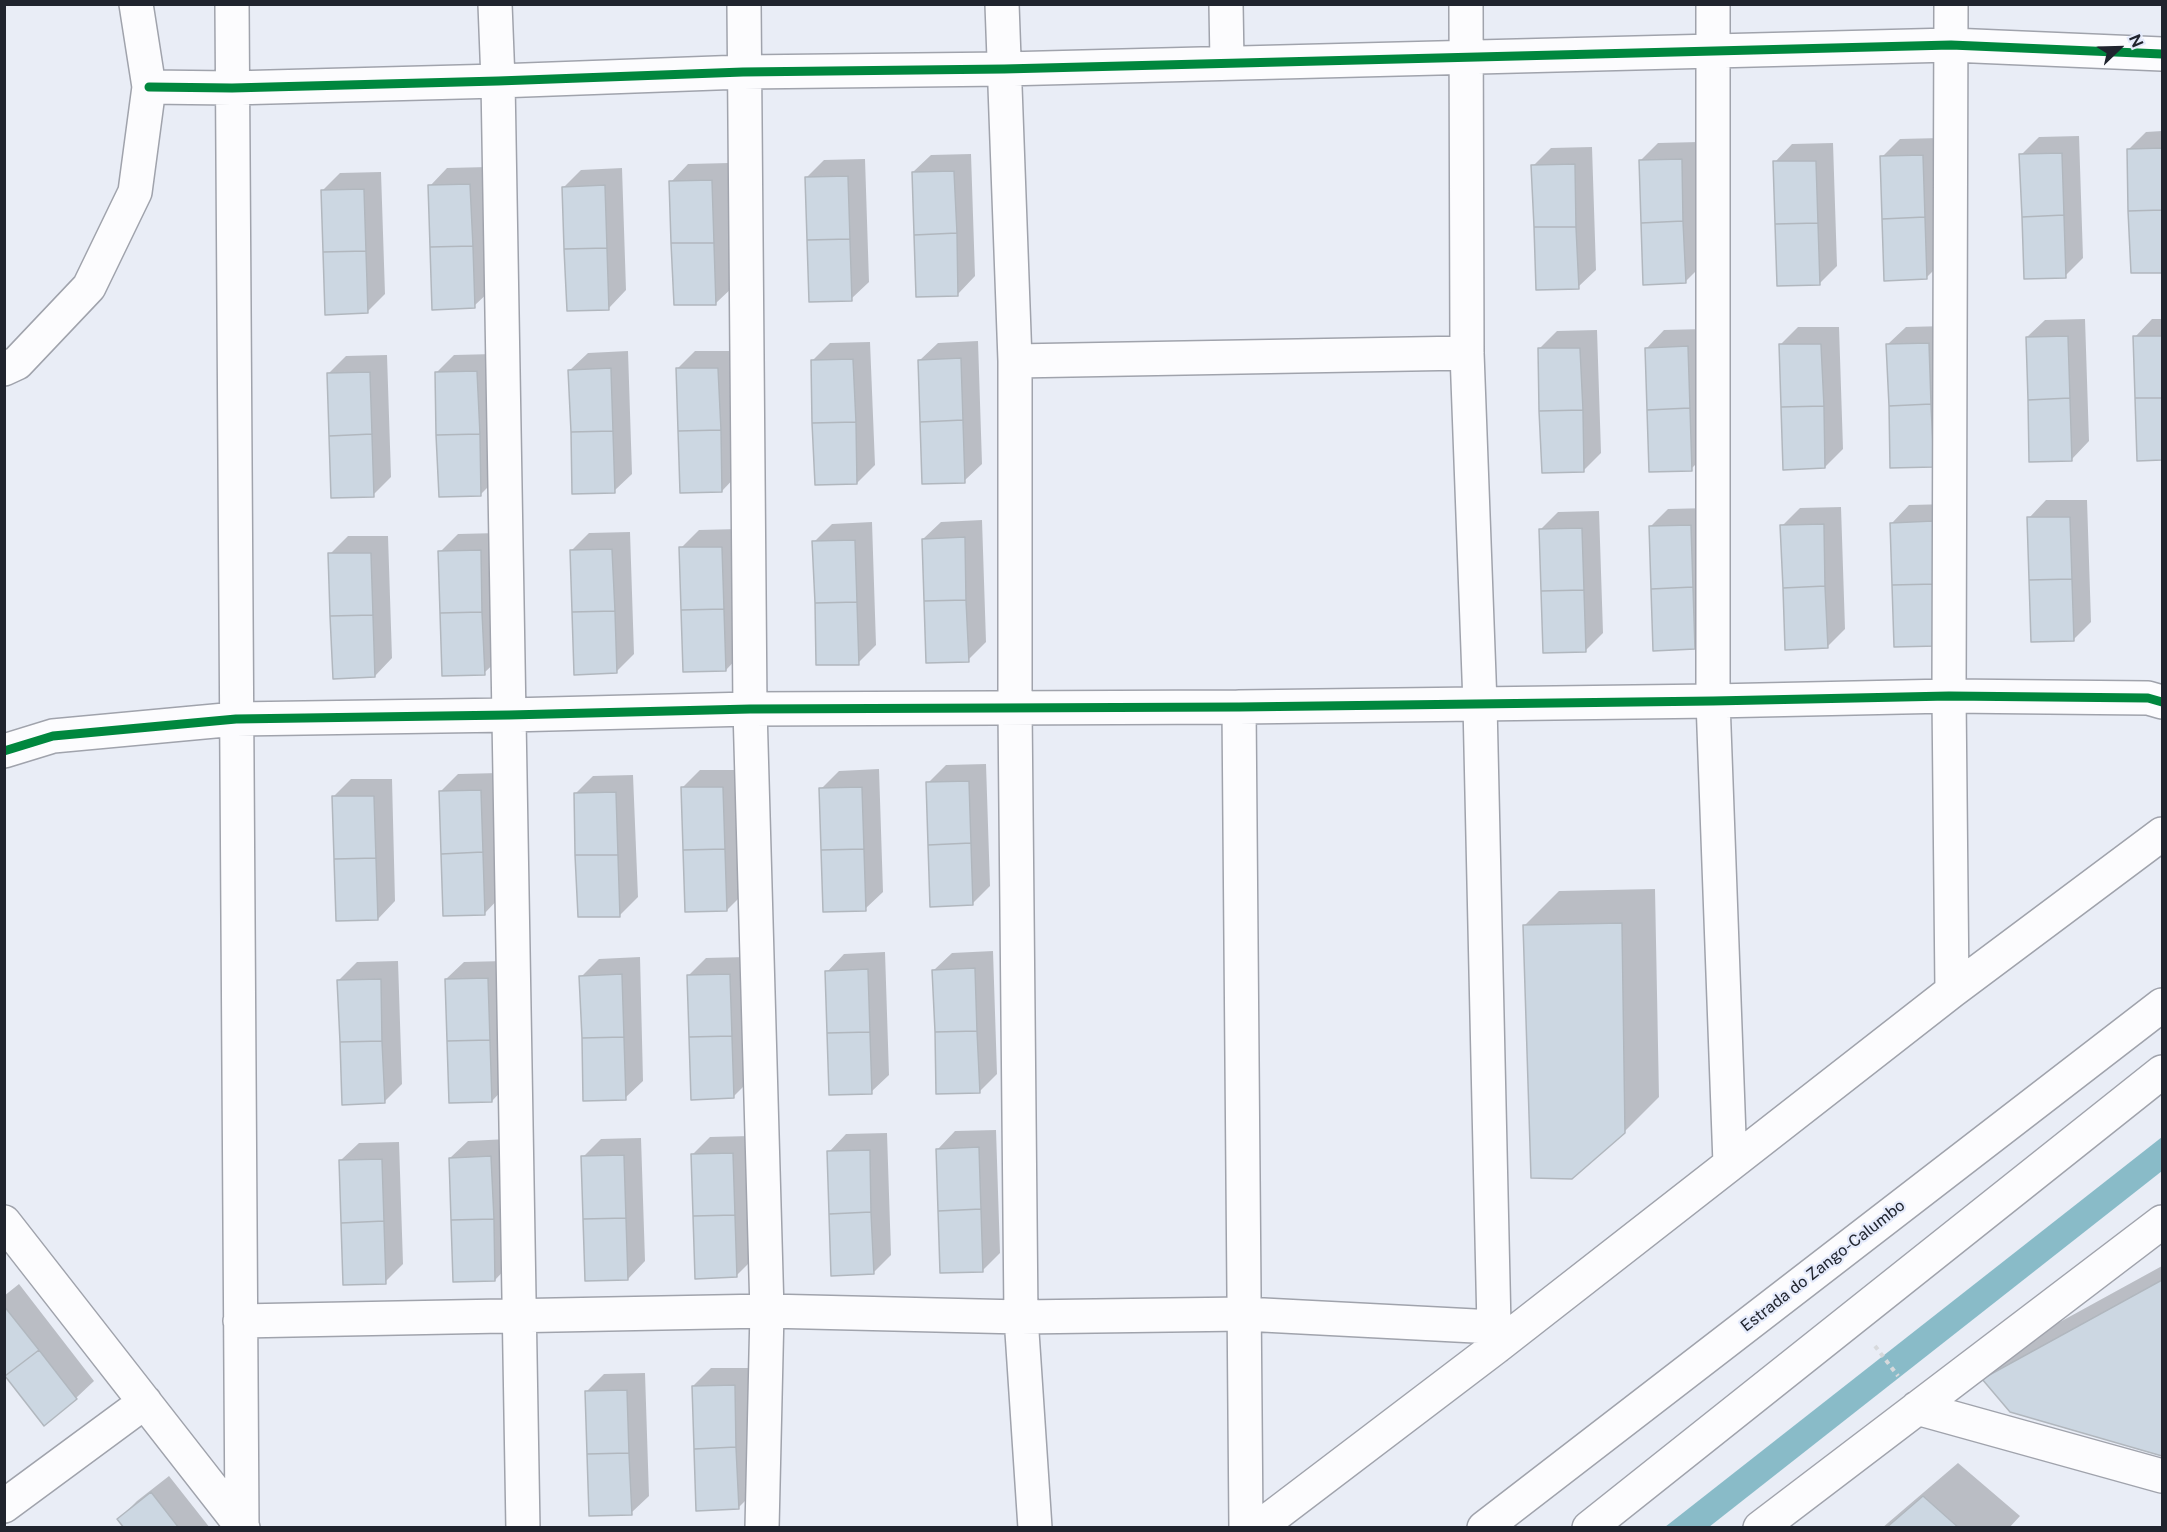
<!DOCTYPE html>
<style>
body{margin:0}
#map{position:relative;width:2167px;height:1532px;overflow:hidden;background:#e9edf6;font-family:"Public Sans",sans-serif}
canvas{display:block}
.frame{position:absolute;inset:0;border:6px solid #20242e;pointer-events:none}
.north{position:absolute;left:2089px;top:18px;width:60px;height:60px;-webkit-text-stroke:4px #e4eafb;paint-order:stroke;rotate:67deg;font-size:16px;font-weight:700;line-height:24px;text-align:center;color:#20242e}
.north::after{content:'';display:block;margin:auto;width:21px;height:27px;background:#20242e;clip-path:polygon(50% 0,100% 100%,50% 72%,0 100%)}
</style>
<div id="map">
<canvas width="2167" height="1532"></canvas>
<div class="frame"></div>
<div class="north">N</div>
</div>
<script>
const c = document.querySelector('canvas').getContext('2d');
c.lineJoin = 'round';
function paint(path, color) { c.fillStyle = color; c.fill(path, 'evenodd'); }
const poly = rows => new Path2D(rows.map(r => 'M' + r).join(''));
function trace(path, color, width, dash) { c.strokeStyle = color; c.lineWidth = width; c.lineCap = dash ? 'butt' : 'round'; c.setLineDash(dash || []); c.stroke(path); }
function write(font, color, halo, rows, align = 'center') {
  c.font = font + ' "Public Sans",sans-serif'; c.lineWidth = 4.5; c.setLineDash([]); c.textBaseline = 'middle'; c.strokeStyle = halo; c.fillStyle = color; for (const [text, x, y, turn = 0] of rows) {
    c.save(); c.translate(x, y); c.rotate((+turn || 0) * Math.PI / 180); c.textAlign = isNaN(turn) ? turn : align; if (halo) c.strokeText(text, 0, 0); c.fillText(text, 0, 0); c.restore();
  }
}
paint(poly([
 [2162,1137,2162,1171,1709,1527,1665,1527]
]), '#89bbc8');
paint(poly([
 [2162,131,2162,271,2132,272,2128,150,2146,132],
 [2079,136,2083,258,2065,276,2021,155,2039,137],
 [1940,138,1944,260,1926,278,1882,157,1900,139],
 [1699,142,1703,264,1685,282,1640,161,1658,143],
 [1833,143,1837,266,1819,284,1775,162,1792,144],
 [1592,147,1596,270,1578,287,1533,166,1551,148],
 [971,154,975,276,958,294,913,172,931,155],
 [865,159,869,282,851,299,806,178,824,160],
 [729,163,734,286,716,303,671,182,688,164],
 [488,167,492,289,474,306,430,186,447,168],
 [622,168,626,290,609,308,564,187,581,170],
 [381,172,385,294,367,312,322,191,340,173],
 [2085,319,2089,441,2072,459,2027,337,2045,320],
 [2152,319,2162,319,2162,459,2139,459,2135,337],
 [1946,326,1933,466,1888,344,1906,327],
 [1798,327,1839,327,1843,449,1825,467,1780,345],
 [1705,329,1709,451,1691,469,1647,348,1664,330],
 [1597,330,1601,453,1584,470,1539,349,1557,331],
 [978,341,982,464,964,481,920,360,938,343],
 [870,342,875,465,857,483,812,361,830,343],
 [628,351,632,474,614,491,570,370,588,353],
 [695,351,736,351,739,473,722,491,677,369],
 [494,354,498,477,481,494,436,373,454,355],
 [387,355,391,477,373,495,328,374,346,356],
 [2046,500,2087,500,2091,622,2073,640,2029,518],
 [1950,504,1954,627,1892,523,1909,505],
 [1841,507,1845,629,1827,647,1782,526,1800,508],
 [1709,508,1712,630,1695,648,1650,527,1668,509],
 [1599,511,1603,633,1585,651,1541,529,1558,512],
 [982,520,986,642,968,660,923,539,941,522],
 [872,522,876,645,858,663,814,542,832,524],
 [739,529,743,652,726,670,681,548,699,530],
 [630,532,634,654,616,672,571,551,589,533],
 [498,533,502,656,484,673,440,552,458,534],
 [348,536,388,536,392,658,375,676,330,554],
 [986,764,990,886,972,904,928,783,946,765],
 [879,769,883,892,865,909,821,789,839,771],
 [700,770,741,770,745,892,727,910,682,788],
 [499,773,502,895,485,913,440,792,458,774],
 [633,775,638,897,620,915,575,794,593,776],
 [351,779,392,779,395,901,378,919,333,797],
 [1655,889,1659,1097,1624,1132,1524,926,1559,891],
 [993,951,997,1074,979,1092,934,970,952,953],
 [885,952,889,1075,871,1092,827,972,844,954],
 [640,957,643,1081,625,1098,581,977,599,959],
 [747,957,751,1079,733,1097,688,976,706,958],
 [398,961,402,1084,384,1102,339,980,357,962],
 [505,961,509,1083,492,1101,446,979,464,962],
 [996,1130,1000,1253,982,1271,938,1149,955,1131],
 [887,1133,891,1255,873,1273,829,1152,846,1134],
 [750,1136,754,1258,736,1276,692,1155,710,1137],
 [641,1138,645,1261,628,1279,583,1157,601,1139],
 [508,1139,512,1262,495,1280,450,1158,468,1141],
 [399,1142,403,1264,385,1282,341,1160,359,1143],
 [2162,1266,2162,1454,2011,1411,1984,1379,2018,1345],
 [19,1284,94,1381,76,1398,4,1373,4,1296],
 [711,1368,752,1368,756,1490,738,1508,693,1386],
 [645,1373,649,1496,631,1513,586,1392,604,1374],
 [1958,1463,2020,1516,2009,1528,1882,1528],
 [169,1476,210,1528,126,1528,119,1519,137,1501]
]), '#0003');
const building = poly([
 [2162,148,2162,210,2128,211,2127,149,2162,148],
 [2062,153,2064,215,2022,217,2019,154,2062,153],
 [1923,155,1925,217,1882,219,1880,156,1923,155],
 [1682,159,1683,221,1641,223,1639,160,1682,159],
 [1773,161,1816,161,1818,223,1775,224,1773,161],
 [1575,164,1576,227,1534,227,1531,165,1575,164],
 [954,171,957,233,914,235,912,172,954,171],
 [848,176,850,239,807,240,805,177,848,176],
 [712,180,714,243,671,243,669,181,712,180],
 [470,184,473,246,430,247,428,185,470,184],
 [605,185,607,248,564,249,562,187,605,185],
 [364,189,366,251,323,252,321,190,364,189],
 [2162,210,2162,273,2131,273,2128,211,2162,210],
 [2064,215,2066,278,2024,279,2022,217,2064,215],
 [1925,217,1927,279,1884,281,1882,219,1925,217],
 [1683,221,1686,283,1643,285,1641,223,1683,221],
 [1818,223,1820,285,1777,286,1775,224,1818,223],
 [1534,227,1576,227,1579,289,1536,290,1534,227],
 [957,233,958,296,916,297,914,235,957,233],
 [850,239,852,301,809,302,807,240,850,239],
 [671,243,714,243,716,305,674,305,671,243],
 [473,246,475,308,432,310,430,247,473,246],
 [607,248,609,310,567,311,564,249,607,248],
 [366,251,368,313,325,315,323,252,366,251],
 [2068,336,2070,398,2028,400,2026,337,2068,336],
 [2133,336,2162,336,2162,398,2135,398,2133,336],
 [1929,343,1931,404,1889,406,1886,344,1929,343],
 [1779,344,1821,344,1824,406,1781,407,1779,344],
 [1688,346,1690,408,1647,410,1645,348,1688,346],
 [1538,348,1580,348,1583,410,1539,411,1538,348],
 [961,358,963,420,920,422,918,360,961,358],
 [853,359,856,422,812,423,811,360,853,359],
 [611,368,613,431,571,432,568,370,611,368],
 [676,368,718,368,721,430,678,431,676,368],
 [477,371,480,434,436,435,435,372,477,371],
 [370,372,372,434,329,436,327,373,370,372],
 [2070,398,2072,461,2029,462,2028,400,2070,398],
 [2135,398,2162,398,2162,460,2137,461,2135,398],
 [1931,404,1934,467,1890,468,1889,406,1931,404],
 [1824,406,1825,468,1783,470,1781,407,1824,406],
 [1690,408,1692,471,1649,472,1647,410,1690,408],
 [1583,410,1584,472,1542,473,1539,411,1583,410],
 [963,420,965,483,922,484,920,422,963,420],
 [856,422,857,484,815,485,812,423,856,422],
 [721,430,722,492,680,493,678,431,721,430],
 [613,431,615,493,572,494,571,432,613,431],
 [372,434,374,497,331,498,329,436,372,434],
 [480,434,481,496,439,497,436,435,480,434],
 [2027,517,2070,517,2072,579,2029,580,2027,517],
 [1933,521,1935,584,1892,585,1890,523,1933,521],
 [1824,524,1825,586,1783,588,1780,525,1824,524],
 [1691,525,1693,587,1651,589,1649,526,1691,525],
 [1582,528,1584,590,1541,591,1539,529,1582,528],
 [965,537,966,600,924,601,922,539,965,537],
 [855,540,857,602,815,603,812,541,855,540],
 [679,547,722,547,724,609,681,610,679,547],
 [612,549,615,611,572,612,570,550,612,549],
 [481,550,482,612,440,613,438,551,481,550],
 [328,553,371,553,373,615,330,616,328,553],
 [2072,579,2074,641,2031,642,2029,580,2072,579],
 [1935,584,1937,646,1894,647,1892,585,1935,584],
 [1825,586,1828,648,1785,650,1783,588,1825,586],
 [1693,587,1695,649,1653,651,1651,589,1693,587],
 [1584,590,1586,652,1543,653,1541,591,1584,590],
 [966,600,969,662,926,663,924,601,966,600],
 [857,602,859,665,816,665,815,603,857,602],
 [724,609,726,671,683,672,681,610,724,609],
 [615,611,617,673,574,675,572,612,615,611],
 [482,612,485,675,442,676,440,613,482,612],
 [373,615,375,677,333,679,330,616,373,615],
 [969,781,971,843,928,845,926,782,969,781],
 [681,787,723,787,725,849,683,850,681,787],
 [862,787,864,849,821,850,819,788,862,787],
 [481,790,483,852,441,854,439,791,481,790],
 [616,792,618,855,575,855,574,793,616,792],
 [332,796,374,796,376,858,334,859,332,796],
 [971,843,973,905,930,907,928,845,971,843],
 [725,849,727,911,685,912,683,850,725,849],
 [864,849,866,911,823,912,821,850,864,849],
 [483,852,485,915,443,916,441,854,483,852],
 [575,855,618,855,620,917,578,917,575,855],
 [376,858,378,920,336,921,334,859,376,858],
 [1622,923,1625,1133,1572,1179,1531,1178,1523,925,1622,923],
 [975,968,977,1031,935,1032,932,970,975,968],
 [868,969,870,1032,827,1033,825,971,868,969],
 [622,974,624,1037,582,1038,579,976,622,974],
 [730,974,732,1036,689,1037,687,975,730,974],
 [488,978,490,1040,447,1041,445,979,488,978],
 [381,979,382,1041,340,1042,337,980,381,979],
 [977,1031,980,1093,936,1094,935,1032,977,1031],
 [870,1032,872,1094,829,1095,827,1033,870,1032],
 [732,1036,734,1098,691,1100,689,1037,732,1036],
 [624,1037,626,1100,583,1101,582,1038,624,1037],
 [490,1040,492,1102,449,1103,447,1041,490,1040],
 [382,1041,385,1103,342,1105,340,1042,382,1041],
 [979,1147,981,1209,938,1211,936,1149,979,1147],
 [870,1150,871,1212,829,1214,827,1151,870,1150],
 [733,1153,735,1215,693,1216,691,1154,733,1153],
 [624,1155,626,1218,583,1219,581,1156,624,1155],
 [491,1156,494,1219,451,1220,449,1158,491,1156],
 [382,1159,384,1221,341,1223,339,1160,382,1159],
 [981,1209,983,1272,940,1273,938,1211,981,1209],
 [871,1212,874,1274,831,1276,829,1214,871,1212],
 [735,1215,737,1277,695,1279,693,1216,735,1215],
 [626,1218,628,1280,585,1281,583,1219,626,1218],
 [494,1219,495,1281,453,1282,451,1220,494,1219],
 [384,1221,386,1284,343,1285,341,1223,384,1221],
 [2162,1280,2162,1456,2010,1412,1982,1379,2162,1280],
 [4,1306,39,1350,5,1376,4,1376,4,1306],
 [39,1350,77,1399,44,1426,5,1376,39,1350],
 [735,1385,736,1447,694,1449,692,1386,735,1385],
 [627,1390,629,1453,587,1454,585,1391,627,1390],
 [736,1447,739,1509,696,1511,694,1449,736,1447],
 [629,1453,632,1515,589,1516,587,1454,629,1453],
 [151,1492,179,1528,124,1528,117,1519,151,1492],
 [1923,1496,1959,1528,1886,1528,1923,1496]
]);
paint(building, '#ccd7e2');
trace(building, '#b1b7be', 1.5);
const minor = poly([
 [232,4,242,1525],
 [495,4,498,81,523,1528],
 [744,4,750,709,767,1311,762,1528],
 [1002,4,1015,361,1015,709,1021,1317,1035,1528],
 [1226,4,1227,63],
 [1466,4,1467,353,1480,704,1494,1327,1496,1347],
 [1713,4,1713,701,1730,1164],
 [1951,4,1949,696,1952,991],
 [149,87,232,88,498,81,743,72,1004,69,1951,45,2162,54],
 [1015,361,1467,353],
 [4,369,17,363,89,287,135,192,149,87,136,4],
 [1239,707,1246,1528],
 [4,751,53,736,236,719,509,715,750,709,1239,707,1713,701,1949,696,2148,698,2162,702],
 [4,1222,243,1528],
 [240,1321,767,1311,1021,1317,1244,1314,1494,1327],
 [1917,1408,2162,1476],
 [4,1506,145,1402],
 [1258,1528,1496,1347,1952,991,2162,834],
 [1760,1528,2162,1222]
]);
const major = poly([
 [1484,1528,2162,1005],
 [1589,1528,2162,1072]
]);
trace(minor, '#a0a3ac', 36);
trace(major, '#a0a3ac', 36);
trace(poly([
 [1875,1346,1898,1376]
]), '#d7d9dc', 4, [4.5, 4.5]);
trace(minor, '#fcfcfe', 33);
trace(major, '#fcfcfe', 33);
trace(poly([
 [149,87,232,88,498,81,743,72,1004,69,1951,45,2162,54],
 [4,751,53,736,236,719,509,715,750,709,1239,707,1713,701,1949,696,2148,698,2162,702]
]), '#00873e', 9);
write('16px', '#20242e', '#e4eafb', [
 ["Estrada do Zango-Calumbo",1823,1266,-38]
]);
</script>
